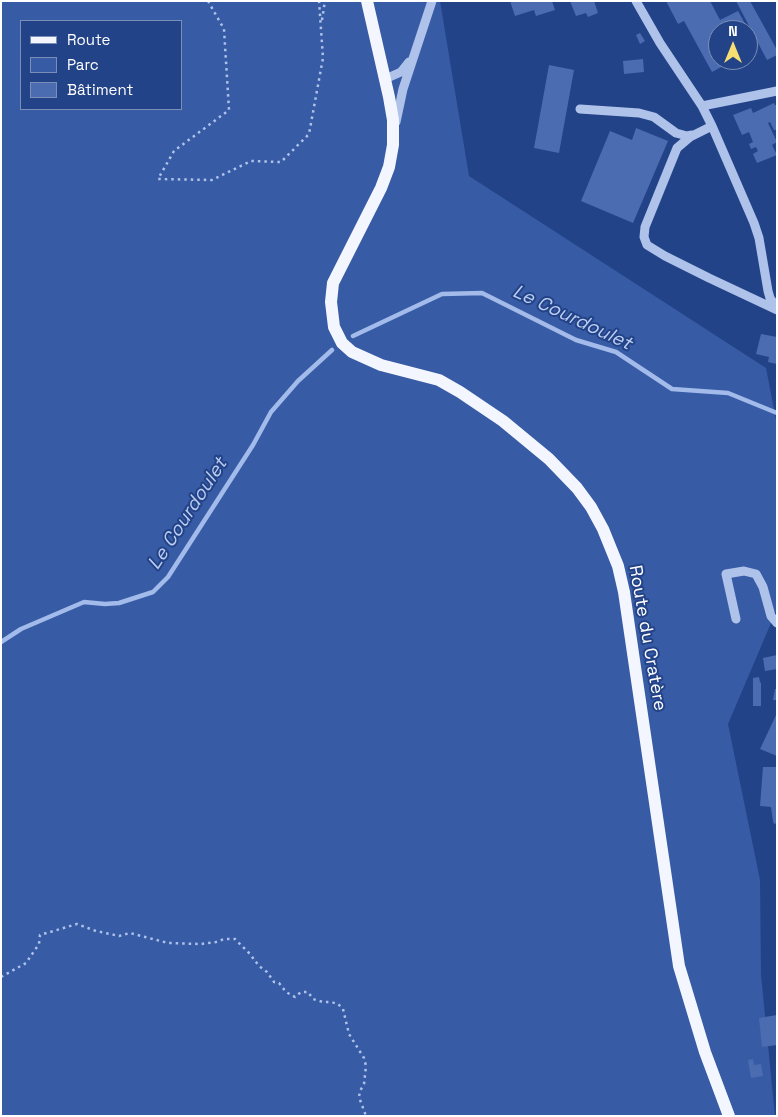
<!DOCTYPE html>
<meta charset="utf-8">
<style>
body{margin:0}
#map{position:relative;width:778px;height:1117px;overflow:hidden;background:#234388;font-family:"Space Grotesk",sans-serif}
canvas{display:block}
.frame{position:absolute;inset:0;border:2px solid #fff;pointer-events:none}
.legend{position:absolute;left:20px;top:20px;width:162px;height:90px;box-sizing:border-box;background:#234388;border:1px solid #7b8eb8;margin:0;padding:6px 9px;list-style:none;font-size:15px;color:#fff}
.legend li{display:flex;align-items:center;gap:10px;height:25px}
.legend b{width:25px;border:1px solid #7b8eb8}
.north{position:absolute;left:708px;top:20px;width:50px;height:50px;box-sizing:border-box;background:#234388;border:1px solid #7b8eb8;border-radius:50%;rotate:0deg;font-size:14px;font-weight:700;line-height:20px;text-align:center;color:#fff}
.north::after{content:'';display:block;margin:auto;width:18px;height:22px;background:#f5df72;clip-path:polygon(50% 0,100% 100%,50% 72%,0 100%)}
</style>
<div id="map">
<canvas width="778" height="1117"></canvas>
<div class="frame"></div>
<ul class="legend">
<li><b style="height:6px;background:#f3f6fe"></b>Route</li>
<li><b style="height:14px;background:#375ba5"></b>Parc</li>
<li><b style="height:14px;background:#4b6cb0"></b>Bâtiment</li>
</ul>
<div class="north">N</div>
</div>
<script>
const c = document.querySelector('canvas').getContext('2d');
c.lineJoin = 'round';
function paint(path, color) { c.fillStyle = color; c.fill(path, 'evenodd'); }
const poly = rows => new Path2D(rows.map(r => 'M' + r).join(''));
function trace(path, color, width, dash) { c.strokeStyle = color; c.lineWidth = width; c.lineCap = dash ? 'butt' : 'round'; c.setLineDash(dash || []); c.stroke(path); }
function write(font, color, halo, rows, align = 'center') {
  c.font = font + ' "Space Grotesk",sans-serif'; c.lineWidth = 4; c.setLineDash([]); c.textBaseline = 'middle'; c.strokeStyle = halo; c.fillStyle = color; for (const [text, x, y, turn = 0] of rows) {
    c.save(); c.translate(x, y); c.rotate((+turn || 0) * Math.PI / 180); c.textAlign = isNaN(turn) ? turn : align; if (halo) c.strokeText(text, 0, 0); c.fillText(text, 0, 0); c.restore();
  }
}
paint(poly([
 [1,1,440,1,469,176,766,368,777,425,777,609,728,724,760,880,761,975,775,1116,1,1116],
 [21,21,181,21,181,109,21,109]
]), '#375ba5');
trace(poly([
 [353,336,442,294,482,293,576,340,616,352,672,389,728,393,777,413],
 [1,642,21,629,84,602,105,604,119,603,153,592,168,577,253,445,271,412,298,381,332,350]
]), '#a3bbeb', 4.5);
paint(poly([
 [510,1,552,1,555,10,536,16,534,10,515,16],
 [570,1,594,1,598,13,588,17,586,13,576,16],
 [666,1,710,1,720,20,738,11,758,47,748,52,748,30,718,30,718,60,734,60,712,72,684,21,678,24],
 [736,1,750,1,777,50,777,55,767,60],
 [640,33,645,41,640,44,636,35],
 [643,59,644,72,624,74,623,61],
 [549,65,574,70,559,153,534,148],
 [774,103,775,105,777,105,777,130,774,130,770,122,768,123,777,142,772,145,777,155,757,163,753,154,758,151,756,147,751,149,749,144,753,142,749,132,742,135,733,115,751,108,753,113],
 [636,128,668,141,633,223,581,201,610,131,632,140],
 [761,334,777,337,777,364,768,362,769,357,756,354],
 [777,655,777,669,765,671,763,658],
 [759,677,760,682,761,683,761,706,753,706,753,678],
 [775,689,777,689,777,700,773,700],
 [777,713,777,756,760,749],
 [763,767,777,767,777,823,774,824,773,821,771,807,760,806],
 [777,1015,777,1045,762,1047,759,1018],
 [753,1059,754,1065,761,1064,763,1076,751,1078,748,1060]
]), '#4b6cb0');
trace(poly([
 [208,1,224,29,229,110,174,151,158,179,212,180,251,161,281,162,309,134,323,58,319,1],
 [322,20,325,1],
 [1,977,26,963,39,944,40,935,77,924,96,931,119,936,130,933,168,943,201,944,216,942,224,939,235,939,250,954,259,966,267,972,274,982,279,983,286,992,295,997,301,992,308,992,313,999,323,1002,331,1002,338,1004,343,1009,349,1034,364,1058,366,1066,364,1084,360,1091,359,1097,366,1116]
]), '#afc2ea', 2.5, [2.5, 4]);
trace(poly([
 [636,1,660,43,702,106,712,126,754,223,759,238,768,291,770,298,777,308],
 [385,79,401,72,409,62],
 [702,106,777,91],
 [580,109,639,113,654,117,676,133,687,136,692,135],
 [396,122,403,89,432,1],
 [712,126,690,137,677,148,645,227,644,237,647,245,665,256,709,278,777,310],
 [736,619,726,574,744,571,756,574,763,587,771,616,777,623]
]), '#afc2ea', 9);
trace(poly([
 [367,1,389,97,393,120,393,145,389,167,381,188,333,283,331,302,334,327,342,343,352,352,381,365,439,380,460,392,503,421,549,459,577,488,591,507,603,529,618,566,624,592,679,966,705,1052,729,1116]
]), '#f3f6fe', 12);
write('18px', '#fff', '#234388', [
 ["Route du Cratère",647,638,80]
]);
write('italic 19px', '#bbcdf1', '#234388', [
 ["Le Courdoulet",572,318,25],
 ["Le Courdoulet",188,514,-57]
]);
</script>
